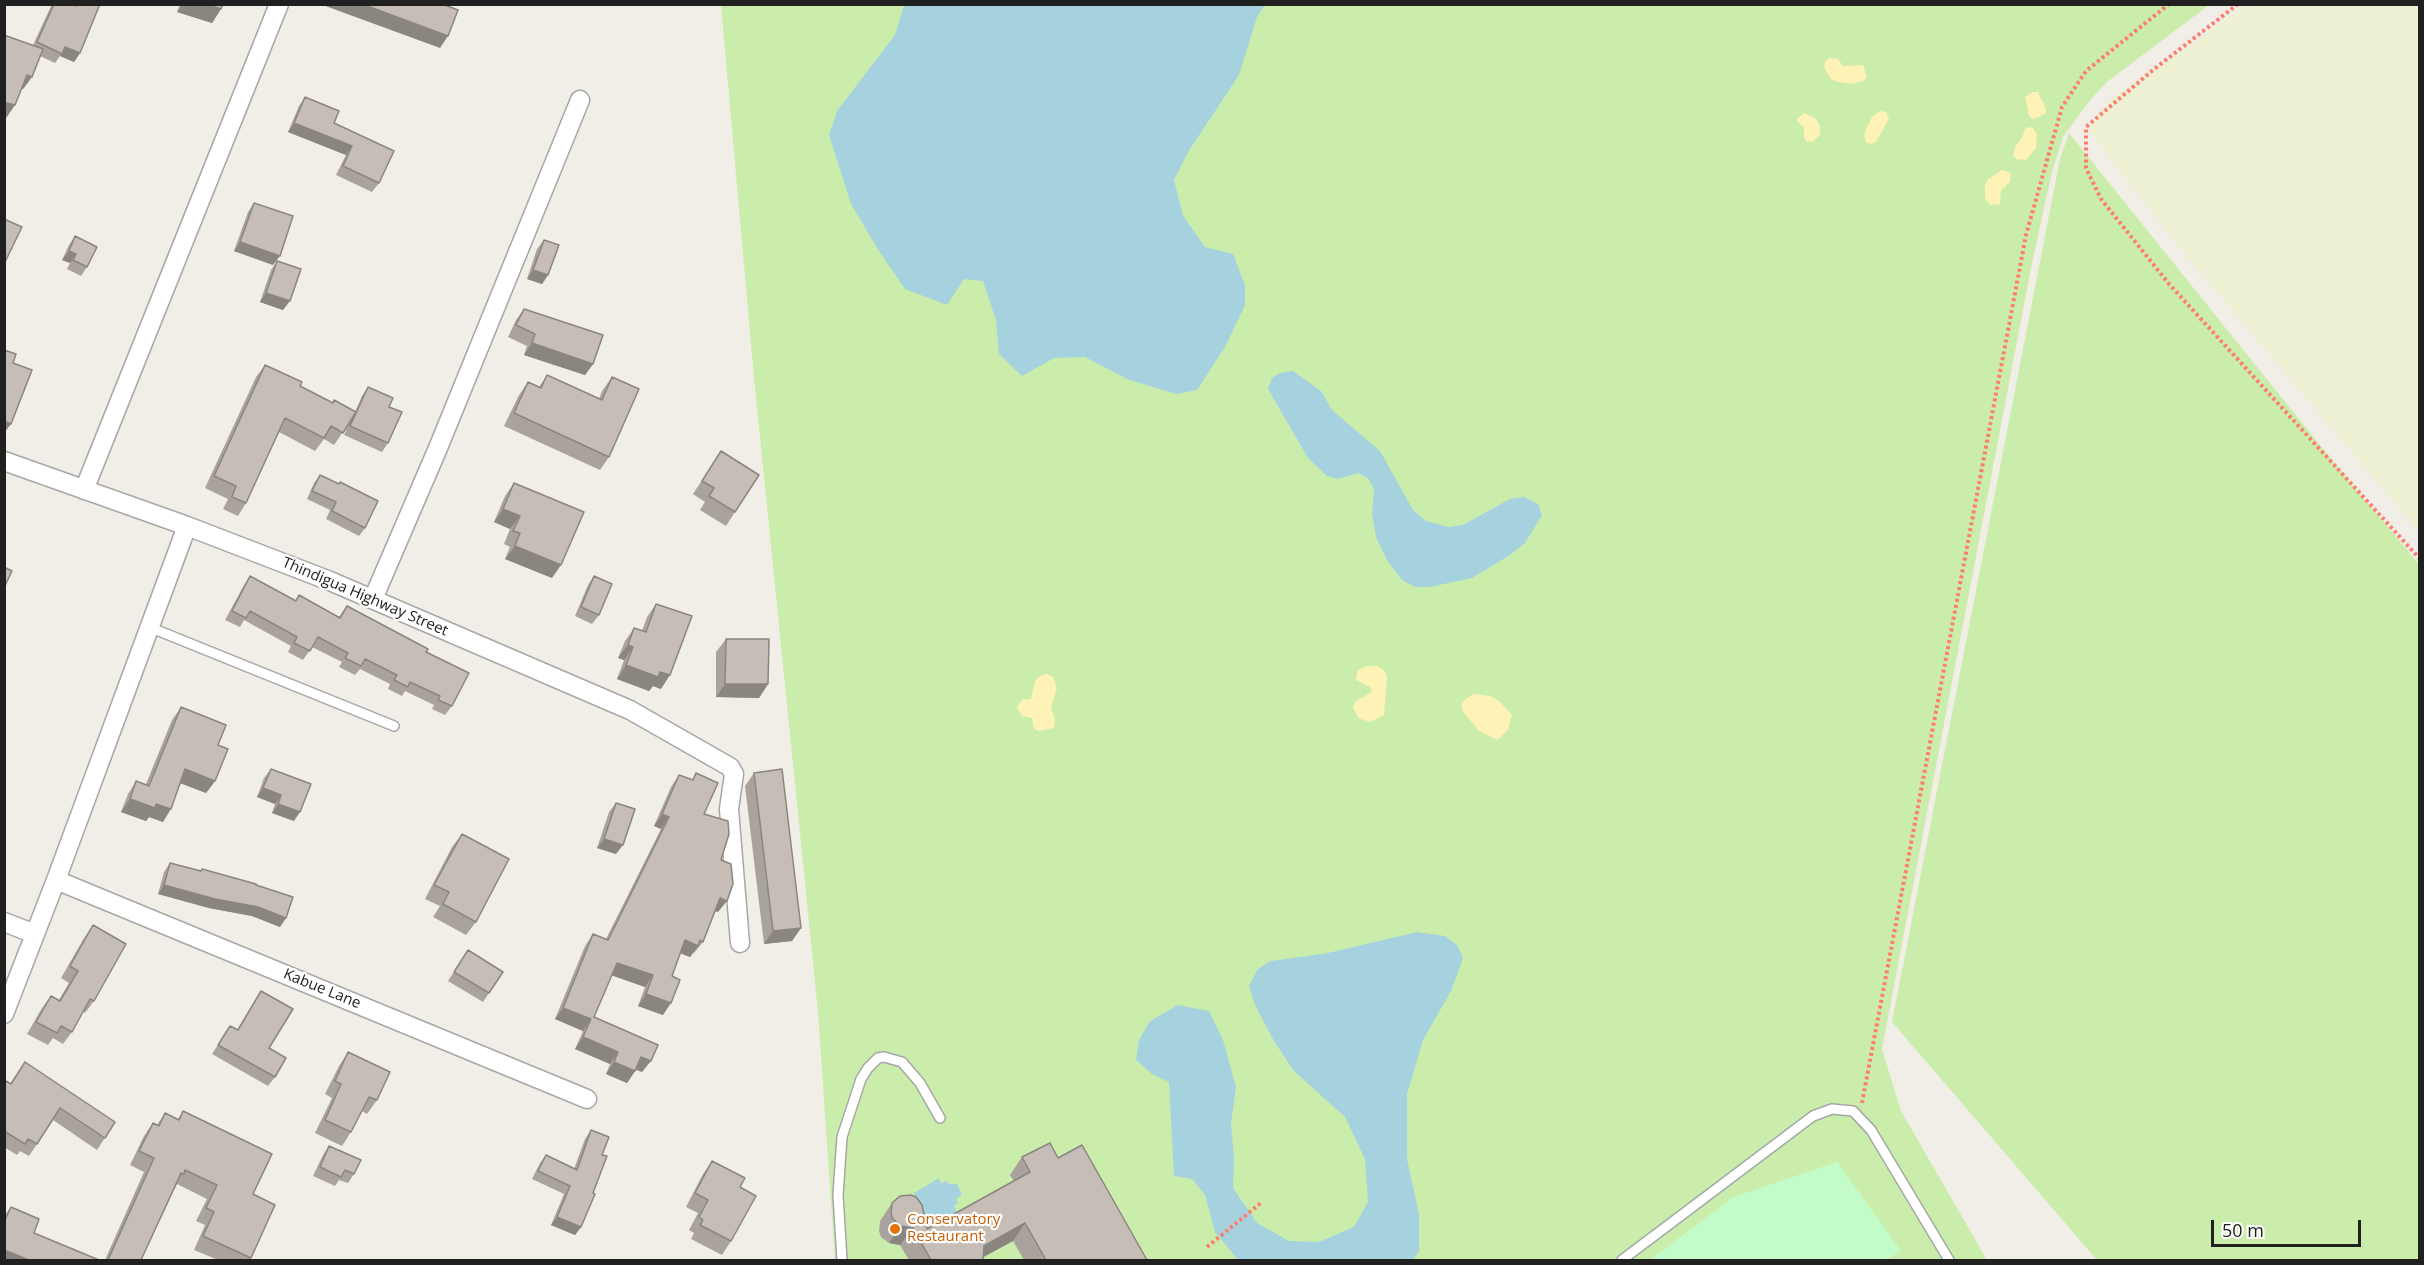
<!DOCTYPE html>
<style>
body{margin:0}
#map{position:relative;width:2424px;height:1265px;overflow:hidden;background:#f1eee7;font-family:"Open Sans",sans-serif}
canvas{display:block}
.frame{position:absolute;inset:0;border:6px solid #202020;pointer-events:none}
.scale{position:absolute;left:2211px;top:1220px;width:150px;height:27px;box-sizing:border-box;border:3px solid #202020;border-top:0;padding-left:8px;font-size:18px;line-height:21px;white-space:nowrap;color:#202020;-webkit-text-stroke:4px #fff;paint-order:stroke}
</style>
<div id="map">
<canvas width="2424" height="1265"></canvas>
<div class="frame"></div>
<div class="scale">50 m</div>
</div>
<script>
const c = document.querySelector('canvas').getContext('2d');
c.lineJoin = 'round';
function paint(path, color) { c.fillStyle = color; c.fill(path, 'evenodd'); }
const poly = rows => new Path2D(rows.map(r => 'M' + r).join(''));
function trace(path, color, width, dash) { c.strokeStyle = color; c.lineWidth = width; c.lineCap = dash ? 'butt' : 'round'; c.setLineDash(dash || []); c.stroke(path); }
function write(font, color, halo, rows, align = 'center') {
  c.font = font + ' "Open Sans",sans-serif'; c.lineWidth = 4.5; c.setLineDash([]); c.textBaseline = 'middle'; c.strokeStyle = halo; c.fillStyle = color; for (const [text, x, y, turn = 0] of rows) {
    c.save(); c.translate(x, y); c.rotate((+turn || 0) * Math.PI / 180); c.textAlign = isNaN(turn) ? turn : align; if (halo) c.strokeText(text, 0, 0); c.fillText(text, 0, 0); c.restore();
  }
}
paint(poly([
 [2244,5,2419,5,2419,532,2181,250,2089,131,2109,100,2200,39]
]), '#edf0d2');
paint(poly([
 [721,5,2209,5,2107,82,2091,99,2063,137,2051,176,2031,268,1882,1049,1901,1111,1987,1260,835,1260,818,1012,754,378],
 [2069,133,2348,480,2419,564,2419,1260,2097,1260,1892,1022,2060,159]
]), '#caedab');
paint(poly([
 [1829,58,1838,59,1843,66,1863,65,1867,76,1865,80,1852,84,1837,82,1830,78,1824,67,1825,62],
 [2032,92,2038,92,2046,109,2045,114,2033,119,2029,116,2025,97],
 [1880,111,1886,112,1889,119,1876,142,1870,144,1866,142,1864,136,1866,129,1872,117],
 [1804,113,1815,118,1820,126,1820,135,1812,142,1806,141,1804,137,1804,127,1798,122,1797,119],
 [2029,127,2033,128,2037,134,2036,148,2026,160,2016,159,2013,155,2015,147,2022,138,2025,129],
 [2002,170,2011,173,2010,182,2001,190,2000,204,1990,205,1985,198,1985,185,1988,179],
 [1367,666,1377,666,1385,671,1387,678,1384,715,1370,722,1358,718,1353,707,1356,701,1372,692,1370,687,1356,680,1358,670],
 [1047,674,1053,677,1057,688,1051,707,1055,720,1054,728,1039,731,1034,729,1032,718,1022,716,1017,707,1022,700,1031,699,1035,681,1040,676],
 [1473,694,1490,696,1499,701,1512,715,1508,730,1497,740,1479,731,1464,713,1461,706,1463,701]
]), '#fff2b7');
paint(poly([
 [1837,1162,1901,1251,1886,1260,1650,1260,1733,1197]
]), '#c3fcc9');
paint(poly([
 [904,5,1265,5,1257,17,1239,75,1188,152,1174,180,1183,216,1205,247,1233,254,1245,285,1245,305,1225,347,1197,390,1176,394,1127,379,1085,357,1054,358,1022,376,999,354,996,320,983,281,964,279,947,305,905,289,879,251,851,204,829,135,837,111,895,35],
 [1293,371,1321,391,1332,410,1380,451,1413,510,1426,521,1449,527,1463,525,1510,499,1524,497,1538,504,1542,515,1525,543,1510,555,1472,578,1430,587,1415,587,1402,580,1387,560,1376,537,1372,514,1374,489,1368,478,1358,473,1338,479,1327,476,1308,458,1268,389,1272,378,1280,373],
 [1417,932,1445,936,1457,945,1463,958,1451,991,1423,1040,1407,1094,1407,1159,1419,1215,1419,1251,1413,1260,1238,1260,1215,1232,1205,1195,1192,1179,1174,1176,1169,1082,1152,1074,1136,1060,1139,1040,1150,1021,1178,1005,1209,1011,1223,1040,1236,1087,1231,1124,1234,1158,1233,1188,1257,1223,1289,1241,1319,1242,1354,1227,1368,1202,1365,1159,1345,1117,1294,1071,1274,1041,1255,1005,1249,986,1258,969,1271,961,1328,953],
 [939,1178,941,1183,946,1181,949,1184,957,1184,962,1194,956,1199,958,1203,954,1206,957,1212,932,1227,929,1222,925,1223,914,1193]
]), '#a6d2e0');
const service = poly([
 [149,627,394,726],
 [842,1260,838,1195,842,1137,861,1079,868,1068,878,1058,884,1057,902,1062,920,1083,940,1118],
 [1622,1260,1813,1116,1832,1109,1853,1111,1871,1130,1949,1260]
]);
const minor = poly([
 [4,461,187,526,330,581,630,710,730,767,734,774,729,809,740,943],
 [84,490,279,4],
 [373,599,438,448,580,100],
 [56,880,587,1099],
 [4,922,35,934],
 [4,1014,56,880,187,526]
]);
trace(service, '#a7a7a7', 12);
trace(minor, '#a7a7a7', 21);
trace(poly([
 [2238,4,2153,70,2086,127,2086,168,2101,199,2169,284,2420,559],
 [1862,1103,2026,235,2062,107,2086,71,2169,4],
 [1207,1247,1262,1202]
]), '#ff7d6a', 4, [3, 3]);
trace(service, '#fff', 9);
trace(minor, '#fff', 18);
paint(poly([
 [52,4,100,4,80,53,74,62,60,56,55,63,40,56,32,77,23,89,21,89,15,105,6,118,33,45],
 [180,4,223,4,221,9,212,23,177,12],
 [305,97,334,123,379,183,372,192,336,175,346,155,288,132,299,106],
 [254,203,273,265,234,251,248,212],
 [75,236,87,267,81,276,67,269,70,263,62,260,69,245],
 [544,240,548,275,542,284,527,279,537,249],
 [277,261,283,310,260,302,271,270],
 [524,309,593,364,585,375,524,355,527,346,508,337,516,320],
 [265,365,300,386,333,403,355,412,362,396,368,387,389,407,388,443,382,452,344,435,351,420,334,445,324,439,315,451,279,432,246,503,238,516,223,509,228,499,205,488,256,377],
 [547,375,599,399,602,391,612,377,609,457,600,470,504,426,519,395,528,382,539,387],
 [721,451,735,512,726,526,700,510,705,502,693,494],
 [320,475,365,528,359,536,326,519,330,510,307,499,314,483],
 [514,483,552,578,505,559,510,547,504,544,510,529,494,522,505,496],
 [250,576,295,601,299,595,339,617,347,606,426,652,452,706,445,715,432,709,434,705,405,691,402,696,388,689,390,684,360,669,355,675,339,667,342,662,312,647,303,660,288,652,291,646,244,620,240,627,225,620,244,585],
 [594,576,599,615,592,624,575,616,588,585],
 [656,604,661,689,653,686,649,691,617,679,624,660,618,658,625,641,634,628,642,631,647,617],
 [726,639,768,684,759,698,716,697,716,652],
 [181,707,218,745,215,781,206,793,181,783,163,822,149,817,146,821,121,812,128,794,136,781,146,784,172,720],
 [271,769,294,821,272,813,275,804,257,797,264,778],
 [696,773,704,814,721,860,718,912,715,911,703,942,694,953,693,953,690,957,680,953,672,976,663,1015,638,1006,645,987,611,975,594,1017,642,1072,636,1070,627,1083,606,1074,610,1064,575,1049,583,1031,555,1019,585,946,593,934,606,939,661,829,654,826,671,787,679,775,692,780],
 [754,773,801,928,792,941,764,944,745,786],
 [616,803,616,854,597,848,609,812],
 [462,834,476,922,466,935,433,917,440,906,425,899,452,847],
 [170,863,256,885,280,927,252,916,209,908,158,894,164,872],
 [93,925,94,1001,85,1013,83,1011,72,1032,63,1044,53,1038,48,1045,27,1034,42,1008,51,996,59,1000,69,983,61,978,84,938],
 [468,950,489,993,483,1002,448,981],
 [261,991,275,1077,268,1086,212,1054,230,1026,237,1030],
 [348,1052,377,1100,367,1114,362,1111,351,1132,342,1146,315,1133,332,1098,325,1094,339,1066],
 [25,1062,115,1122,97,1150,53,1120,29,1156,20,1151,17,1155,4,1147,4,1084,10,1084],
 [183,1111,253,1194,251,1258,249,1260,218,1260,194,1250,205,1225,196,1221,207,1199,177,1184,141,1260,105,1260,144,1172,130,1165,144,1136,153,1123,157,1125,165,1113,178,1119],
 [591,1130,602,1155,581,1227,575,1235,551,1225,564,1194,532,1179,540,1163,546,1155,574,1169,585,1139],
 [329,1146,354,1174,348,1183,339,1180,335,1186,313,1176,323,1155],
 [1022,1157,1058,1158,1147,1260,1024,1260,1013,1241,983,1257,983,1260,909,1260,900,1245,889,1243,881,1237,879,1231,880,1221,892,1203,927,1229,1014,1181,1010,1175],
 [712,1161,740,1187,731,1241,722,1255,691,1239,694,1233,689,1230,698,1213,686,1207,703,1174],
 [11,1207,4,1260,4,1216]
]), '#aaa39d');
paint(poly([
 [183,4,205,4,221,9,212,23,177,12],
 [320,4,362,4,448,36,440,48],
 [65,47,80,53,74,62,60,56],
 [27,75,32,77,23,89,18,87],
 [7,103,15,105,6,118,4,117,4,106],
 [294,123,352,146,346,155,288,132],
 [240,242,280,256,273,265,234,251],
 [69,251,76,254,70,263,62,260],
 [533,270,548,275,542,284,527,279],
 [266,293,290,301,283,310,260,302],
 [532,343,593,364,585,375,524,355],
 [4,421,11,424,4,433],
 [503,509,520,516,510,529,494,522],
 [515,546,561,565,552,578,505,559],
 [628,645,633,647,624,660,618,658],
 [626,665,660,672,670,675,661,689,653,686,649,691,617,679],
 [725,684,768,684,759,698,716,697],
 [185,769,215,781,206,793,177,782],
 [263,788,281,795,275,804,257,797],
 [130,799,156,804,171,809,163,822,149,817,146,821,121,812],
 [278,804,300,812,294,821,272,813],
 [662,814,669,817,661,829,654,826],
 [604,839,623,845,616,854,597,848],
 [164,885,258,907,286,918,280,927,252,916,209,908,158,894],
 [720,898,727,901,718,912,712,910],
 [801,928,792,941,764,944,773,931],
 [685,940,698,946,690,957,677,952],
 [617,963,653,975,645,987,608,974],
 [646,994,671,1003,663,1015,638,1006],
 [563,1008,591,1019,583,1031,555,1019],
 [583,1037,618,1052,610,1064,575,1049],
 [641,1057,651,1061,642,1072,633,1068],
 [614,1062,635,1071,627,1083,606,1074],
 [557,1217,581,1227,575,1235,551,1225],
 [1025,1223,1013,1241,978,1260,984,1246],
 [901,1226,913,1228,900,1245,889,1243],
 [4,1250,29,1260,4,1260]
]), '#8b857f');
const building = poly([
 [54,4,73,4,76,6,77,4,100,4,80,53,65,47,62,54,37,42,54,4],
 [205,4,223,4,221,9,205,4],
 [362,4,442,4,458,10,448,36,362,4],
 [4,35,43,49,32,77,27,75,15,105,7,103,4,109,4,35],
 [305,97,339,111,334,123,394,151,379,183,343,166,352,146,294,123,305,97],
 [254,203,293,216,280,256,240,242,254,203],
 [4,219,22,227,5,262,4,262,4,219],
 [75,236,97,247,87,267,73,260,76,254,69,251,75,236],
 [544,240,559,245,548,275,533,270,544,240],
 [277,261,301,269,290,301,266,293,277,261],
 [524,309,603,335,593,364,532,343,535,334,516,325,524,309],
 [4,350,16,354,13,363,32,370,11,424,4,421,4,350],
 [265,365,302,382,300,386,333,403,334,400,356,412,343,433,331,426,324,438,285,418,246,503,232,497,236,486,214,476,265,365],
 [547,375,602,400,612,377,639,389,609,457,514,413,528,382,541,388,547,375],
 [368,387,393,398,389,407,402,412,388,443,350,426,368,387],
 [721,451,759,475,735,512,709,496,714,488,702,481,721,451],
 [320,475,339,484,340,482,378,501,365,528,332,511,336,502,312,491,320,475],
 [514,483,584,512,561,565,515,546,520,533,513,531,520,516,503,509,514,483],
 [4,567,12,571,4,588,4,567],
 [250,576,296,601,299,595,340,618,347,606,428,649,426,652,469,673,452,706,438,700,440,696,410,682,408,687,394,680,397,675,365,659,361,666,345,658,348,653,318,637,310,651,294,643,297,637,250,611,246,618,232,611,250,576],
 [594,576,612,584,599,615,581,607,594,576],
 [656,604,692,616,670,675,660,672,658,677,626,665,633,647,628,645,634,628,646,632,656,604],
 [726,639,769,639,768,684,725,684,726,639],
 [181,707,226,725,218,745,228,749,215,781,185,769,171,809,156,804,155,808,130,799,136,781,149,786,181,707],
 [271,769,311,784,300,812,278,804,281,795,263,788,271,769],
 [782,769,801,928,773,931,754,773,782,769],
 [696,773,718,783,704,814,728,821,729,834,721,860,731,864,733,884,727,901,720,898,703,942,700,940,698,946,685,940,672,976,680,980,671,1003,646,994,653,975,617,963,594,1017,658,1045,651,1061,641,1057,635,1071,614,1062,618,1052,583,1037,591,1019,563,1008,593,934,608,940,669,817,662,814,679,775,693,780,696,773],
 [616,803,635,809,623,845,604,839,616,803],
 [462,834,509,859,476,922,443,904,449,892,434,885,462,834],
 [170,863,201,871,202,869,256,884,256,885,293,897,286,918,258,907,215,899,164,885,170,863],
 [93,925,126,944,94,1001,90,999,72,1032,61,1026,57,1033,36,1022,51,996,60,1001,78,971,70,966,93,925],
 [468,950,503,972,489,993,454,972,468,950],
 [261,991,293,1009,269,1048,286,1058,275,1077,218,1045,230,1026,238,1030,261,991],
 [348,1052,390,1072,377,1100,369,1097,351,1132,325,1120,341,1084,335,1081,348,1052],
 [25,1062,115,1122,105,1138,60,1108,37,1144,28,1139,25,1144,4,1131,4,1084,6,1081,11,1084,25,1062],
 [183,1111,272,1154,253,1194,275,1205,251,1258,203,1236,214,1212,206,1208,217,1185,185,1170,184,1174,181,1173,141,1260,108,1260,154,1158,139,1151,153,1123,159,1126,165,1113,179,1120,183,1111],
 [591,1130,609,1137,602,1155,607,1156,593,1193,595,1194,581,1227,557,1217,570,1186,538,1171,546,1155,577,1170,591,1130],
 [1050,1143,1058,1158,1082,1145,1147,1260,1046,1260,1025,1223,984,1246,983,1260,931,1260,913,1228,901,1226,893,1219,891,1214,892,1203,900,1196,911,1195,916,1197,922,1205,927,1229,1030,1172,1022,1157,1050,1143],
 [329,1146,361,1160,354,1174,345,1170,341,1177,320,1167,329,1146],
 [712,1161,745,1178,740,1187,756,1196,731,1241,700,1225,703,1220,699,1217,708,1200,695,1193,712,1161],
 [11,1207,39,1219,34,1233,99,1260,29,1260,4,1250,4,1222,11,1207]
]);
paint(building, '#c6beb6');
trace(building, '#8b857f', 1.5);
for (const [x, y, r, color] of [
 [895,1229,6,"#e8710a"]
]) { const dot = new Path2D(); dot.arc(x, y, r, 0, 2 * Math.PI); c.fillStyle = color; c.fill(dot); trace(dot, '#fff', 2); }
write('15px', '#202020', '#fff', [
 ["Thindigua Highway Street",365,597,23],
 ["Kabue Lane",322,989,22]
]);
write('15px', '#c56008', '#fff', [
 ["Conservatory",907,1220],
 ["Restaurant",907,1237]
], 'left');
</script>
